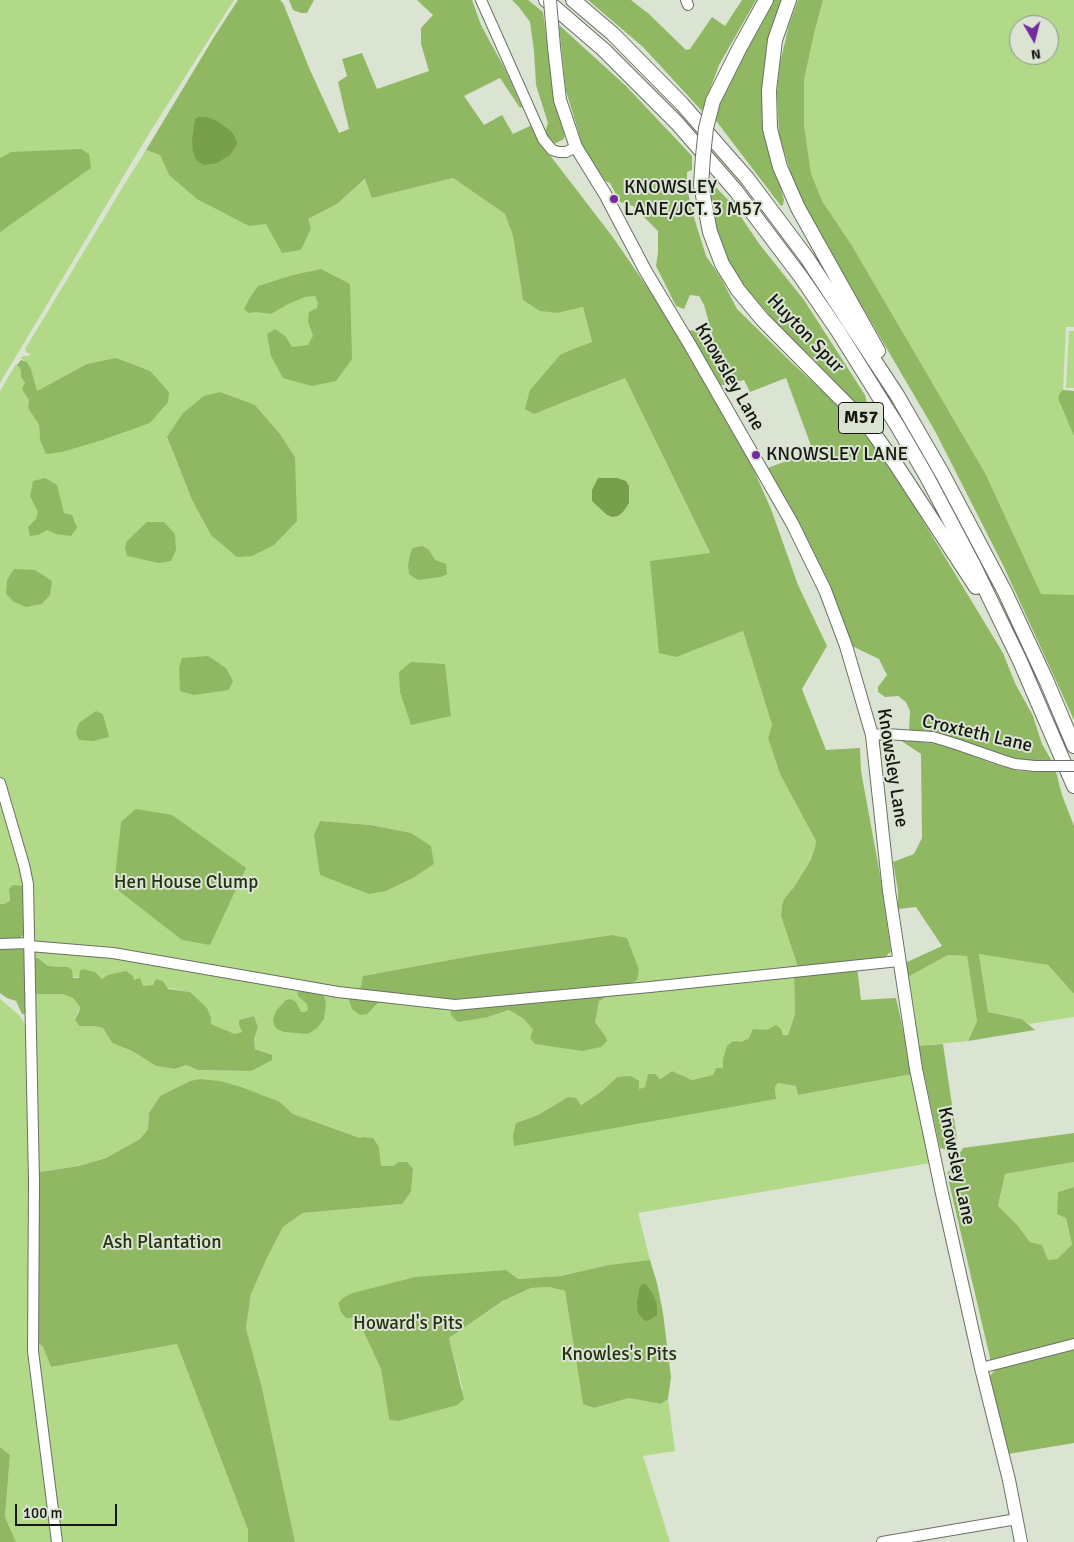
<!DOCTYPE html>
<html>
<head>
<meta charset="utf-8">
<style>
  body { margin:0 }
  #map { position:relative; width:1074px; height:1542px; overflow:hidden; background:#dbe4d3; font-family:Signika,sans-serif }
  canvas { display:block }
  .north { position:absolute; left:1009px; top:15px; width:50px; height:50px; box-sizing:border-box; background:#dbe4d3; border:1px solid #8c9286; border-radius:50%; rotate:172deg; font-size:14px; font-weight:700; line-height:20px; text-align:center; color:#151812 }
  .north::after { content:''; display:block; margin:auto; width:18px; height:22px; background:#732b9e; clip-path:polygon(50% 0,100% 100%,50% 72%,0 100%) }
  .scale { position:absolute; left:15px; top:1504px; width:102px; height:22px; box-sizing:border-box; border:2px solid #151812; border-top:0; padding-left:6px; font-size:15px; line-height:18px; white-space:nowrap; color:#151812; -webkit-text-stroke:4px #dbe4d3; paint-order:stroke }
</style>
</head>
<body>
<div id="map">
<canvas width="1074" height="1542"></canvas>
<div class="north">N</div>
<div class="scale">100 m</div>
</div>
<script>
const ctx = document.querySelector('canvas').getContext('2d');
ctx.lineJoin = 'round';
function fill(path, color) { ctx.fillStyle = color; ctx.fill(path, 'evenodd'); }
const shape = rows => new Path2D(rows.map(r => 'M' + r).join(''));
function strokePath(path, color, width, dash) { ctx.strokeStyle = color; ctx.lineWidth = width; ctx.lineCap = dash ? 'butt' : 'round'; ctx.setLineDash(dash || []); ctx.stroke(path); }
function write(font, color, halo, rows, align = 'center') {
  ctx.font = font + ' Signika,sans-serif'; ctx.lineWidth = 4; ctx.setLineDash([]); ctx.textBaseline = 'middle'; ctx.strokeStyle = halo; ctx.fillStyle = color; for (const [text, x, y, turn = 0] of rows) {
    ctx.save(); ctx.translate(x, y); ctx.rotate((+turn || 0) * Math.PI / 180); ctx.textAlign = isNaN(turn) ? turn : align; if (halo) ctx.strokeText(text, 0, 0); ctx.fillText(text, 0, 0); ctx.restore();
  }
}
const green = shape([
  [0,0,234,0,150,132,0,383],
  [823,0,1074,0,1074,327,1066,327,1063,390,1074,391,1074,595,1041,595,985,473,851,244,822,201,811,173,804,125,804,80,814,34],
  [1019,25,1049,25,1049,55,1019,55],
  [146,150,160,155,169,175,266,224,308,219,337,204,366,179,372,198,453,178,505,214,513,236,523,300,558,313,583,307,592,343,561,354,534,414,625,378,710,554,676,656,743,631,772,725,768,738,780,774,816,841,815,847,811,858,794,887,784,899,782,905,781,916,799,970,623,988,612,935,477,955,364,976,361,987,352,991,34,943,27,865,0,775,0,391,16,364,21,370,21,377,25,383,29,400,28,408,39,425,40,440,87,364,36,392,31,369,27,362,20,358,24,356,29,356,30,354,26,352,25,349,33,336,127,180],
  [255,405,280,434,295,457,211,534,192,500,167,438],
  [320,821,371,825,411,833,434,864,413,878,386,891],
  [1069,331,1074,331,1074,388,1066,388],
  [0,790,27,886,9,894,10,901,4,904,0,904],
  [32,951,75,951,350,996,375,1007,379,1002,450,1008,488,1017,509,1010,524,1019,533,1030,535,1044,559,1046,606,1037,595,1022,596,1011,599,1001,615,992,794,974,795,1014,788,1035,767,1030,749,1038,741,1042,723,1059,723,1068,713,1075,692,1080,672,1071,645,1087,639,1089,617,1077,602,1091,580,1105,568,1097,538,1115,516,1123,776,1099,775,1087,778,1083,796,1086,798,1095,913,1074,931,1163,638,1213,650,1260,608,1265,561,1276,517,1279,415,1277,344,1297,346,1317,357,1318,381,1369,389,1419,463,1390,449,1338,504,1301,531,1288,549,1287,565,1291,583,1404,594,1408,629,1398,661,1404,668,1399,675,1451,643,1456,670,1542,295,1542,262,1388,246,1328,251,1294,267,1258,283,1227,303,1213,402,1204,411,1192,413,1169,381,1166,379,1147,360,1138,293,1114,280,1102,199,1079,190,1081,160,1096,149,1113,148,1129,140,1139,106,1158,79,1166,40,1172,36,1176,33,994,62,994,73,998,80,1007,75,1019,79,1026,94,1026,103,1028,112,1043,132,1051,156,1066,175,1069,186,1065,198,1070,251,1071,261,1051,255,1049,254,1039,258,1027,254,1016,239,1020,242,1032,235,1034,211,1024,190,992,153,985,143,986,133,980,73,977,68,967,48,966,38,958,32,958],
  [979,953,1048,965,1074,994,1074,1017,1029,1024,1022,1019,988,1012],
  [948,955,967,956,977,1021,968,1041,918,1046,906,978],
  [0,999,19,1015,27,1027,31,1298,54,1542,16,1542,5,1517,10,1455,0,1447],
  [1074,1162,1074,1187,1058,1192,1057,1213,1066,1218,1072,1246,1057,1259,1048,1261,1042,1245,1030,1242,1017,1225,998,1207,1005,1174],
  [38,1294,43,1347,51,1367,177,1344,248,1530,248,1542,60,1542,36,1355]
]);
const forest = shape([
  [238,0,280,0,283,3,310,70,339,133,349,129,338,82,347,76,342,59,362,53,377,89,429,71,421,44,421,28,433,15,417,0,472,0,481,25,506,71,522,107,520,108,500,78,464,96,484,125,502,115,513,134,532,125,549,154,612,236,665,313,753,468,771,509,798,585,827,646,802,689,826,750,860,748,861,771,881,880,891,952,888,954,885,959,799,970,781,916,782,905,784,899,794,887,811,859,815,847,816,841,780,774,768,738,772,725,743,631,676,657,659,653,650,561,710,553,625,378,534,414,525,409,530,390,561,354,592,342,583,307,558,313,540,311,523,300,513,236,505,214,453,178,372,198,365,179,337,204,308,219,311,228,301,250,282,253,266,224,249,226,197,199,169,175,160,155,146,150,214,37],
  [289,0,314,0,307,13,301,13,293,10],
  [512,0,528,0,543,12,555,98,565,134,564,139,554,144,549,140,545,132,548,123,536,85,534,51,530,22,519,7],
  [588,0,631,0,649,14,686,50,690,49,712,17,725,26,742,0,756,0,719,65,702,111,643,47],
  [773,0,782,0,767,51,762,89,774,163,784,200,783,205,781,206,714,118,719,102],
  [798,0,823,0,814,34,804,80,804,125,811,173,822,201,851,244,985,473,1041,594,1074,595,1074,720,1003,565,935,431,821,236,794,183,779,135,777,93,780,63,789,25],
  [559,25,626,86,692,156,692,170,687,172,687,185,691,208,706,256,721,278,737,309,792,363,825,393,874,445,914,506,1003,653,1015,683,1033,716,1042,744,1053,763,1031,762,1013,759,930,732,909,731,910,711,906,702,898,696,885,697,878,692,878,687,887,675,879,659,852,646,765,469,813,451,786,378,750,392,744,380,719,386,688,330,703,332,714,341,704,305,699,296,690,295,684,309,676,306,656,266,658,252,658,231,633,206,620,202,610,183,605,181,583,147,566,91],
  [81,149,89,154,91,168,0,232,0,158,11,152],
  [707,178,733,205,760,245,804,300,865,395,867,403,867,408,864,409,859,407,811,357,784,332,739,280,727,260,718,243],
  [321,269,350,284,352,359,336,381,312,386,283,378,271,356,267,334,275,329,286,337,292,347,308,345,313,336,308,321,309,312,317,308,318,303,315,296,305,297,288,304,271,314,256,312,249,313,244,309,249,299,258,286,293,275],
  [116,358,150,371,169,392,168,402,150,423,102,440,62,452,46,454,40,440,39,425,28,408,29,400,22,389,25,383,21,377,21,370,17,365,21,360,27,362,31,369,37,391,87,364],
  [1063,390,1074,391,1074,436,1058,398,1060,393],
  [220,392,255,405,280,434,295,457,297,521,274,545,252,556,237,557,211,535,192,500,167,437,183,413,204,396],
  [45,478,57,485,64,513,72,515,77,528,71,536,56,534,47,530,38,535,30,536,28,527,36,519,38,512,30,496,33,481],
  [147,522,164,522,175,534,176,550,171,561,159,563,127,556,125,548,127,541],
  [422,546,429,550,435,560,446,564,447,574,441,577,418,580,409,574,408,565,411,551,413,548],
  [14,569,35,570,52,581,50,595,42,604,26,607,14,602,6,594,7,580],
  [208,656,226,668,233,681,229,690,194,695,180,691,179,668,182,658],
  [411,662,445,664,451,716,411,725,400,692,399,672],
  [96,711,103,714,109,737,93,741,79,740,76,733,79,723],
  [900,740,941,744,991,763,1019,771,1056,772,1062,795,1074,826,1074,994,1048,965,979,954,988,1012,1022,1019,1035,1030,968,1041,977,1021,967,956,948,955,906,978,905,963,942,946,916,907,898,909,898,891,893,862,914,854,922,838,921,754],
  [136,809,172,815,246,868,210,945,182,940,114,887,121,822],
  [320,821,371,825,411,833,431,846,434,864,413,878,386,891,369,894,320,875,314,835],
  [13,885,24,886,25,933,18,940,26,945,33,958,38,958,48,966,68,967,72,970,73,978,79,978,80,971,82,969,95,972,102,979,108,975,126,971,133,976,134,980,140,978,143,986,153,985,156,979,163,981,168,989,190,992,207,1008,211,1018,211,1024,235,1034,242,1032,239,1025,239,1020,254,1016,258,1027,254,1039,255,1049,272,1055,272,1060,251,1071,198,1070,186,1065,175,1069,156,1066,132,1051,112,1043,103,1028,94,1026,79,1026,75,1019,79,1012,80,1007,73,998,62,994,29,994,29,1015,22,1014,16,1001,7,998,0,993,0,904,4,904,10,901,9,889],
  [612,935,627,938,639,970,637,980,599,1001,595,1022,606,1037,607,1041,601,1047,582,1051,535,1044,530,1038,533,1030,524,1019,509,1010,488,1017,458,1022,451,1015,450,1008,379,1002,367,1014,360,1015,352,1009,349,1000,352,991,361,987,363,976,477,955],
  [857,967,861,1000,896,998,913,1074,798,1095,796,1086,778,1083,775,1087,776,1099,514,1146,513,1136,516,1123,538,1115,568,1097,576,1098,581,1105,602,1091,617,1077,631,1076,639,1081,639,1089,645,1087,648,1074,655,1074,660,1079,672,1071,692,1080,713,1075,716,1068,723,1068,723,1059,727,1046,733,1041,741,1042,749,1038,753,1029,767,1030,776,1025,781,1029,783,1035,788,1035,795,1014,794,974],
  [299,989,323,993,326,1002,324,1019,317,1028,308,1034,284,1032,277,1029,274,1025,273,1019,276,1011,286,1000,291,999,296,1002,301,1012,305,1012,308,1010,307,1004,299,997,297,994],
  [943,1044,957,1139,950,1151,940,1148,918,1046],
  [199,1079,220,1081,241,1087,280,1102,293,1114,360,1138,363,1137,373,1138,379,1147,381,1166,393,1166,399,1162,407,1162,413,1169,411,1192,402,1204,303,1213,283,1227,267,1258,251,1294,246,1328,262,1388,295,1542,248,1542,248,1530,177,1344,51,1367,43,1347,38,1342,36,1177,40,1172,79,1166,106,1158,140,1139,148,1129,149,1113,160,1096,190,1081],
  [1074,1133,1074,1162,1005,1174,998,1206,1017,1225,1030,1242,1042,1245,1048,1260,1057,1259,1072,1245,1066,1218,1057,1214,1058,1192,1074,1187,1074,1340,991,1362,947,1174,963,1148],
  [650,1260,657,1283,663,1313,671,1377,668,1399,661,1404,629,1398,594,1408,583,1404,565,1291,549,1287,531,1288,503,1301,449,1338,464,1399,457,1405,398,1421,391,1420,389,1419,381,1369,357,1318,346,1318,341,1312,338,1303,344,1297,353,1293,415,1277,506,1270,518,1279,561,1276,608,1265],
  [1074,1348,1074,1443,1008,1454,987,1379,996,1369],
  [0,1447,10,1455,5,1517,16,1542,0,1542]
]);
const water = shape([
  [199,117,206,117,217,121,231,131,235,137,237,144,230,155,217,163,204,165,197,161,193,152,192,141,195,119],
  [598,478,617,478,626,481,629,486,629,503,623,512,618,516,612,517,607,515,592,501,592,490],
  [645,1283,653,1294,657,1305,657,1315,648,1321,644,1320,638,1313,637,1302,640,1286]
]);
const minor = shape([
  [481,0,543,139,552,150,559,152,566,152,576,147],
  [686,0,688,5],
  [872,735,885,734,933,737,956,744,1002,760,1015,764,1035,766],
  [0,783,24,865,28,884,34,1182,33,1351,57,1542],
  [0,944,29,943],
  [29,946,113,953,338,992,455,1005,650,987,899,961],
  [981,1368,1074,1344],
  [882,1542,1017,1519]
]);
const major = shape([
  [554,47,560,100,576,147,605,194,645,270,690,345,792,523,825,590,846,646,872,735,889,891,916,1069,941,1189,981,1368,1009,1480,1021,1542]
]);
const highway = shape([
  [546,0,604,50,677,123,736,191,801,277,838,331,898,427,927,477,974,566,1020,661,1074,786],
  [573,0,613,34,682,104,747,178,807,258,897,395,942,473,1005,592,1047,682,1074,746],
  [789,0,775,40,769,90,770,129,780,167,798,208,878,351],
  [713,101,739,49,766,0],
  [701,185,710,232,722,264,738,290,762,319,869,427,895,463,976,587]
]);
const minorBridge = shape([
  [1035,766,1074,766]
]);
const majorBridge = shape([
  [550,0,554,47]
]);
const highwayBridge = shape([
  [701,185,703,156,706,128,713,101]
]);
const markers = [
  [614,199,5,"#732b9e"],
  [756,455,5,"#732b9e"]
];
const shields = [
  [861,418,45]
];
const shieldNames = [
  ["M57",861,418]
];
const poiNames = [
  ["KNOWSLEY",624,188],
  ["LANE/JCT. 3 M57",624,210],
  ["KNOWSLEY LANE",766,455]
];
const streetNames = [
  ["Huyton Spur",805,334,46],
  ["Knowsley Lane",729,377,60],
  ["Croxteth Lane",977,734,13],
  ["Knowsley Lane",892,768,81],
  ["Knowsley Lane",956,1166,78]
];
const parkNames = [
  ["Hen House Clump",186,883],
  ["Ash Plantation",162,1243],
  ["Howard's Pits",408,1324],
  ["Knowles's Pits",619,1355]
];
fill(green, '#b2d988');
fill(forest, '#90b863');
fill(water, '#789f4a');
strokePath(minor, '#697163', 12);
strokePath(major, '#697163', 14);
strokePath(highway, '#697163', 16);
strokePath(minor, '#fff', 10);
strokePath(major, '#fff', 12);
strokePath(highway, '#fff', 14);
strokePath(minorBridge, '#697163', 12, []);
strokePath(majorBridge, '#697163', 14, []);
strokePath(highwayBridge, '#697163', 16, []);
strokePath(minorBridge, '#fff', 10);
strokePath(majorBridge, '#fff', 12);
strokePath(highwayBridge, '#fff', 14);
for (const [x, y, r, color] of markers) { const dot = new Path2D(); dot.arc(x, y, r, 0, 2 * Math.PI); ctx.fillStyle = color; ctx.fill(dot); strokePath(dot, '#dbe4d3', 2); }
for (const [x, y, w] of shields) { const box = new Path2D(); box.roundRect(x - w / 2, y - 15.5, w, 31, 4); ctx.fillStyle = '#dbe4d3'; ctx.fill(box); strokePath(box, '#151812', 1); }
write('bold 18px', '#151812', null, shieldNames);
write('19px', '#151812', '#dbe4d3', poiNames, 'left');
write('19px', '#151812', '#dbe4d3', streetNames);
write('19px', '#243411', '#dbe4d3', parkNames);
</script>
</body>
</html>
